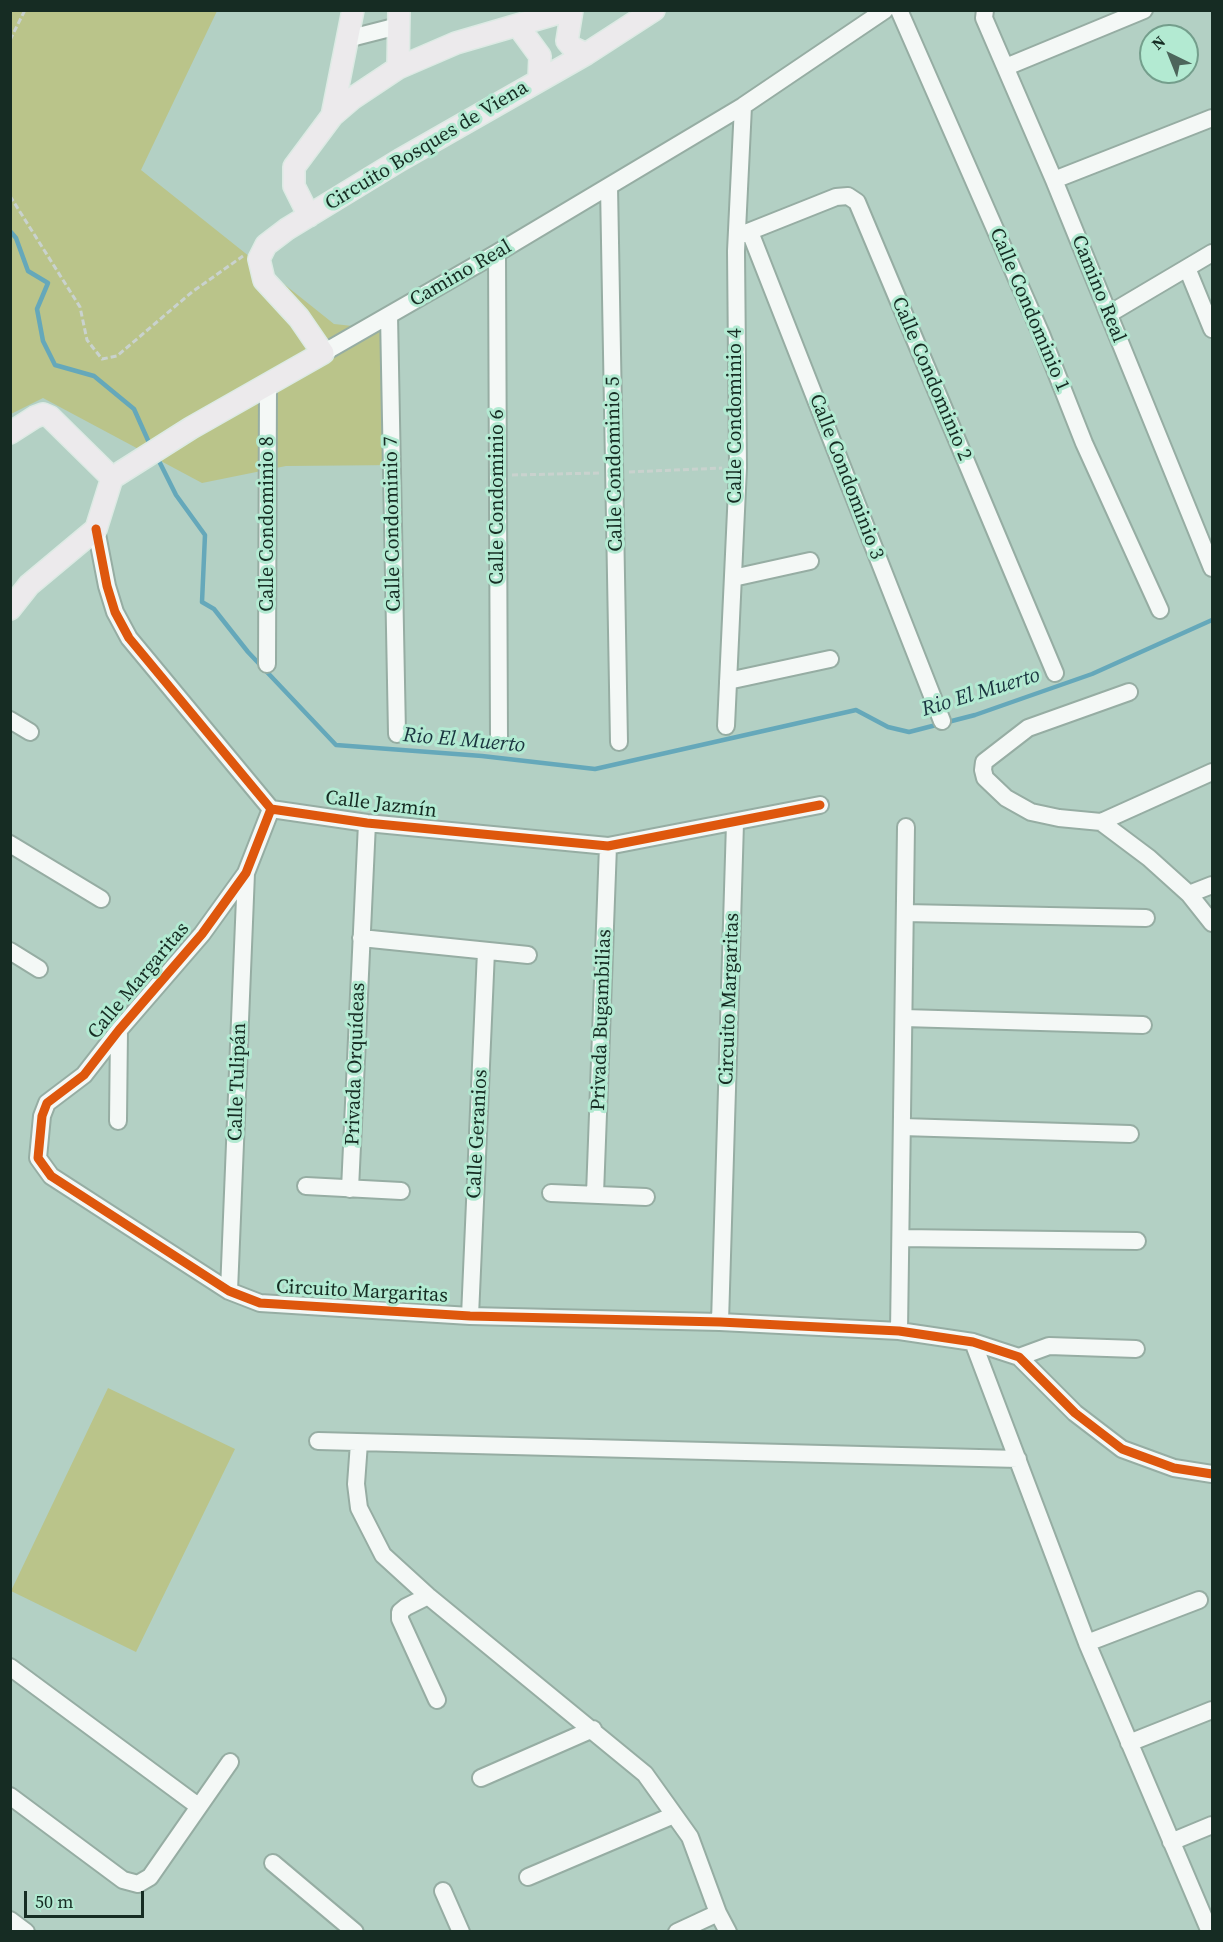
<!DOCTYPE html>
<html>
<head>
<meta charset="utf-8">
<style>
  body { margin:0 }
  #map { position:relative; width:1223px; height:1942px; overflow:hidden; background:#b3d0c4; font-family:"Source Serif 4",serif }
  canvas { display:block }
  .frame { position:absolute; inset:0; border:12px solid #162c23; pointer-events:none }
  .north { position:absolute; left:1139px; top:24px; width:60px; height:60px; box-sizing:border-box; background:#b3ead2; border:2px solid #749e8c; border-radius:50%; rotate:317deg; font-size:16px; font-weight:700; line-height:24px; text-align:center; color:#162c23 }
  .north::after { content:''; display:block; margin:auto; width:21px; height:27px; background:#4d655b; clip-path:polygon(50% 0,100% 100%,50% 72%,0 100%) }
  .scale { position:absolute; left:24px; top:1891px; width:120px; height:27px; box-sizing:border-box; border:3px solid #162c23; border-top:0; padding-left:8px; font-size:18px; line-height:21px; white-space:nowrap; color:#162c23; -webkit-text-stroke:4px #b3ead2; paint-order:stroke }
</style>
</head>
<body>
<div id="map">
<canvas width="1223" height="1942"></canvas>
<div class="frame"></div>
<div class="north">N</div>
<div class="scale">50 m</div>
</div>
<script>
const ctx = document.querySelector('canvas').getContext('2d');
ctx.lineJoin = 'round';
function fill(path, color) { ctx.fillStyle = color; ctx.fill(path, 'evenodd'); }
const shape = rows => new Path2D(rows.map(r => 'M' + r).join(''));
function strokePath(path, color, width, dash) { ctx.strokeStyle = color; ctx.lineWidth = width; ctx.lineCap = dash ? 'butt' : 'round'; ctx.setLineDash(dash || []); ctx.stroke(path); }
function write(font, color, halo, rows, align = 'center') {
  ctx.font = font + ' "Source Serif 4",serif'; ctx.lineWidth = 6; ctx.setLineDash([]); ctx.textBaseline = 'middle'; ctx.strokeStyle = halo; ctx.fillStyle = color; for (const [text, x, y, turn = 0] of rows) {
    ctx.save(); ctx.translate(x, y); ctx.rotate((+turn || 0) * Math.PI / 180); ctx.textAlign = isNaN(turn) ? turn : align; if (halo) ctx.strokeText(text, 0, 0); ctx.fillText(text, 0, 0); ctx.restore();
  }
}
const green = shape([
  [11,11,217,11,141,170,334,324,399,331,400,465,286,466,202,483,43,398,11,414],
  [108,1388,235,1449,136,1652,11,1591]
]);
const stream = shape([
  [10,231,16,238,28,271,48,283,37,309,43,341,55,365,94,376,134,409,151,447],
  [157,457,176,495,205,535,202,602,214,609,248,652,336,745,482,756,595,769,856,710,888,727,909,732,975,715,1092,674,1212,620]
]);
const path = shape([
  [10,40,25,10],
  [10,196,80,307,87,340,102,359,117,356,192,292,243,256],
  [629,472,722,468],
  [512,475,599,473]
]);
const minor = shape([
  [899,10,1041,334,1084,443,1160,610],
  [985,10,984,18,1054,180,1212,568],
  [347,39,398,26],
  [1006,67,1144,10],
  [1054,180,1212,118],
  [609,186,619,742],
  [750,232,942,721],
  [738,236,836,197,848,196,857,202,1055,673],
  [497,253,499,740],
  [1187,268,1212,329],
  [1109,314,1212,253],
  [389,315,397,734],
  [323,353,497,253,743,106,885,10],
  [96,529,107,586,115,612,129,638,271,809,367,823,608,846,820,805],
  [733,578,810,561],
  [267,664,268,384],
  [728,681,830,659],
  [1129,692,1028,728,984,762,983,770,985,778,1006,798,1031,812,1059,818,1101,822,1212,772],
  [10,720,30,732],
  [726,726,738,468,736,251,743,106],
  [271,809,246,873,202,934,119,1030,84,1075,47,1103,42,1116,38,1158,51,1176,229,1291,260,1303,470,1316,720,1322,899,1331,973,1342,1019,1357,1075,1413,1122,1449,1174,1468,1212,1474],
  [1101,822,1149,858,1189,894,1212,923],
  [10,844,101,899],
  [1189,894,1212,885],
  [905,913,1146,918],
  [361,938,528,955],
  [10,951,39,969],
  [904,1018,1143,1025],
  [118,1121,119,1030],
  [902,1127,1130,1134],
  [306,1186,401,1191],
  [350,1189,367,823],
  [551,1193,646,1197],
  [595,1194,608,846],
  [901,1238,1137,1241],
  [229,1291,246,873],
  [470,1316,486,951],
  [720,1322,735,823],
  [899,1331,906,827],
  [973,1342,1087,1643,1210,1932],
  [1019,1357,1049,1346,1136,1349],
  [318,1441,1018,1459],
  [359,1443,356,1484,359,1508,383,1555,428,1596,645,1774,690,1837,718,1913,728,1932],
  [428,1596,406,1607,400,1612,400,1619,437,1700],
  [1087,1643,1199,1600],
  [10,1667,198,1806],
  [1129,1743,1212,1710],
  [481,1778,593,1729],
  [10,1796,123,1880,138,1884,150,1877,230,1762],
  [1171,1842,1212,1825],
  [273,1863,355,1932],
  [528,1877,674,1815],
  [443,1891,461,1932],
  [10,1920,26,1932],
  [677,1932,718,1913]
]);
const major = shape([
  [572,10,567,41,573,48,586,54],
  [518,26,540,56,539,79],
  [398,68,399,10],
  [332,116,353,10],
  [309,216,294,186,294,167,332,116,353,98,398,68,456,43,569,10],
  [10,433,35,417,43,414,50,417,112,478,191,428,323,353,299,318,264,280,259,259,266,245,287,229,400,160,586,54,654,10],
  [10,609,29,585,96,529,112,478]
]);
const cycleway = shape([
  [96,529,107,586,115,612,129,638,271,809,367,823,608,846,820,805],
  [271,809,246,873,202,934,119,1030,84,1075,47,1103,42,1116,38,1158,51,1176,229,1291,260,1303,470,1316,720,1322,899,1331,973,1342,1019,1357,1075,1413,1122,1449,1174,1468,1212,1474]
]);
const streetNames = [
  ["Circuito Bosques de Viena",427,146,-31],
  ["Camino Real",461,274,-30],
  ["Camino Real",1098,289,68],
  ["Calle Condominio 1",1029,310,67],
  ["Calle Condominio 2",931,379,67],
  ["Calle Condominio 4",736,416,-90],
  ["Calle Condominio 5",615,464,-91],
  ["Calle Condominio 3",846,477,69],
  ["Calle Condominio 6",498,497,-90],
  ["Calle Condominio 8",268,524,-90],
  ["Calle Condominio 7",393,524,-91],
  ["Calle Jazmín",381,805,7],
  ["Calle Margaritas",139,981,-50],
  ["Circuito Margaritas",730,999,-88],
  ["Privada Bugambilias",602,1020,-88],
  ["Privada Orquídeas",356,1064,-88],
  ["Calle Tulipán",238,1082,-88],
  ["Calle Geranios",478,1134,-87],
  ["Circuito Margaritas",362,1292,3]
];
const waterNames = [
  ["Rio El Muerto",981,693,-17],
  ["Rio El Muerto",464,741,5]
];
fill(green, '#bac48a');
strokePath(stream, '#65a8ba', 4.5);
strokePath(minor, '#96ada3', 20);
strokePath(major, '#ddeae4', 24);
strokePath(path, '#c9d2ce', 3, [6, 3]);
strokePath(minor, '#f4f8f6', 16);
strokePath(major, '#eceaec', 21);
strokePath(cycleway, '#de570d', 9);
write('20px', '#162c23', '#b3ead2', streetNames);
write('italic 21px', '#1a343f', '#b3ead2', waterNames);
</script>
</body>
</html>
